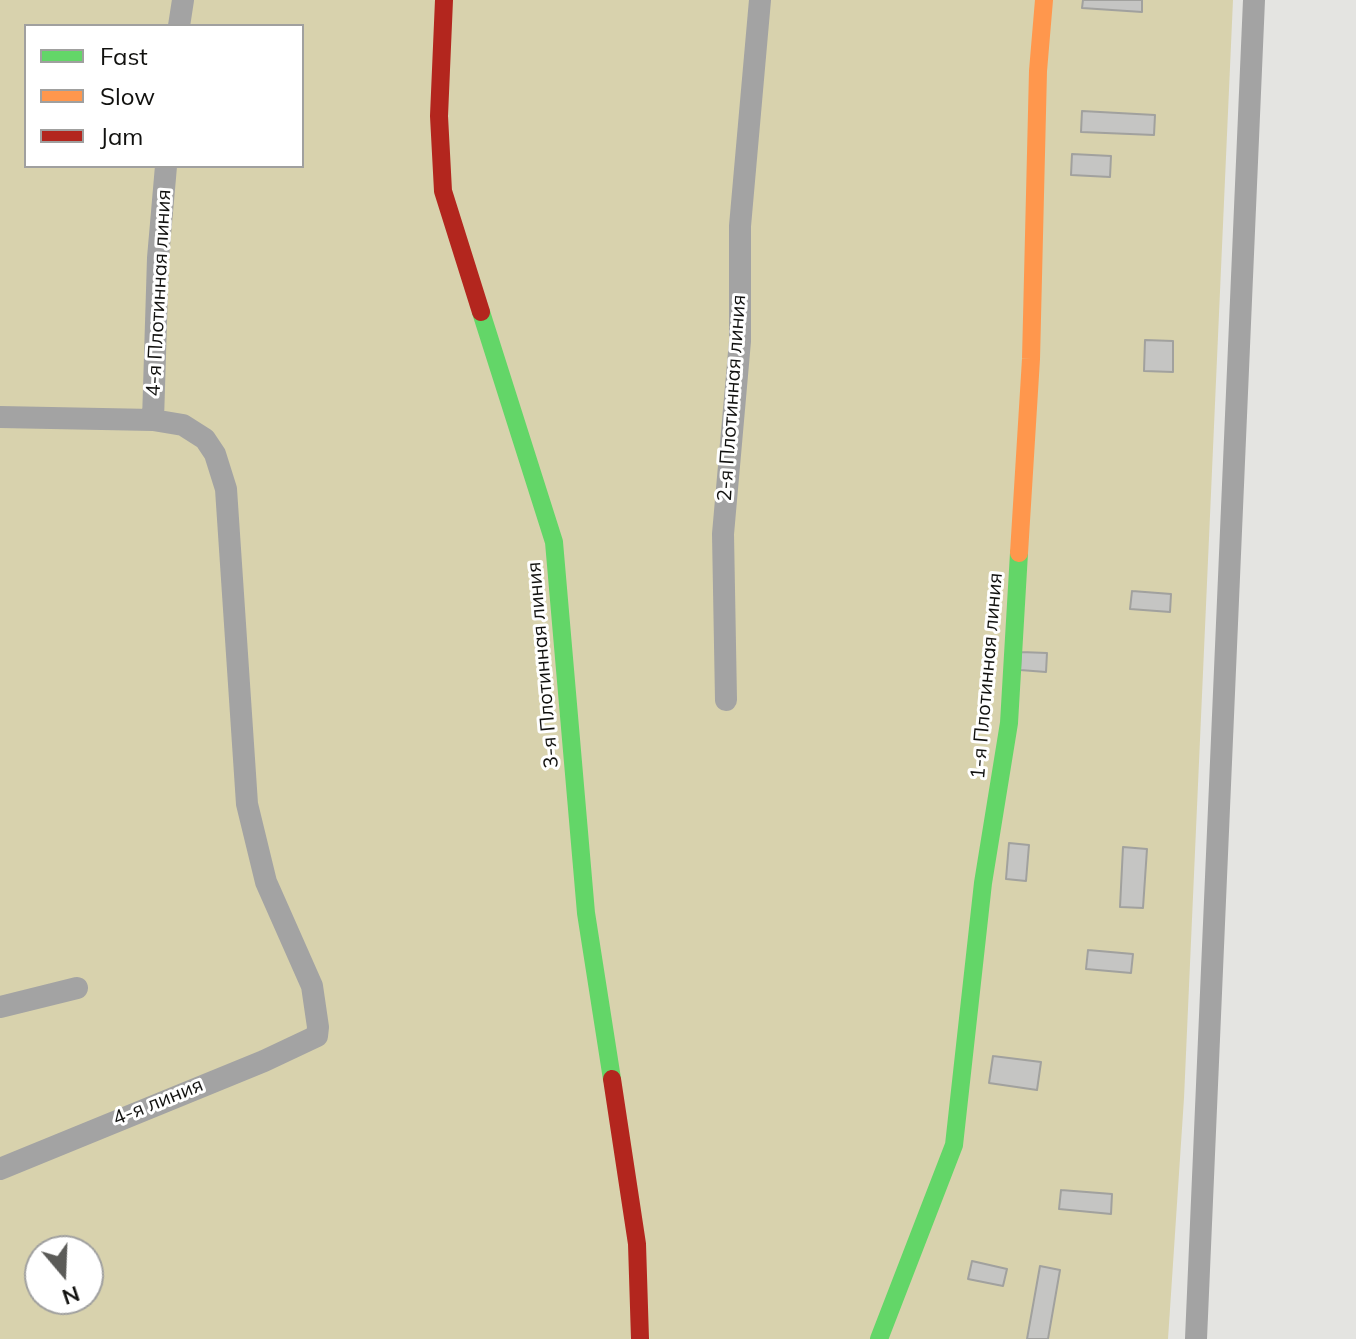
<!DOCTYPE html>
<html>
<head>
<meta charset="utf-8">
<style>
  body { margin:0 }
  #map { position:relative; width:1356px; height:1339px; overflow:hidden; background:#e4e4e1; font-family:Mulish,sans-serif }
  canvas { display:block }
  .legend { position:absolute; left:24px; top:24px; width:280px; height:144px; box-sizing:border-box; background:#fff; border:2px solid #a0a09f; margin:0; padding:10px 14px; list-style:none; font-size:24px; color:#11110f }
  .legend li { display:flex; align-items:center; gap:16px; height:40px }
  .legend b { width:40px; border:2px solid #a0a09f }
  .north { position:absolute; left:24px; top:1235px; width:80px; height:80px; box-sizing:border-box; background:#fff; border:2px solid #a0a09f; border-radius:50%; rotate:161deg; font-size:22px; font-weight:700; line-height:32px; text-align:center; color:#11110f }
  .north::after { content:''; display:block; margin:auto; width:28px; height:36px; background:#5b5b58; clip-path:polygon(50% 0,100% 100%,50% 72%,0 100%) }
</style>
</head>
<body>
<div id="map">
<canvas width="1356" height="1339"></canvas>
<ul class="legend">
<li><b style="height:10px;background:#63d668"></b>Fast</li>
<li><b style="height:10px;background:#ff974d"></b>Slow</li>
<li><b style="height:10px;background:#b3261e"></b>Jam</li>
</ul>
<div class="north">N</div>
</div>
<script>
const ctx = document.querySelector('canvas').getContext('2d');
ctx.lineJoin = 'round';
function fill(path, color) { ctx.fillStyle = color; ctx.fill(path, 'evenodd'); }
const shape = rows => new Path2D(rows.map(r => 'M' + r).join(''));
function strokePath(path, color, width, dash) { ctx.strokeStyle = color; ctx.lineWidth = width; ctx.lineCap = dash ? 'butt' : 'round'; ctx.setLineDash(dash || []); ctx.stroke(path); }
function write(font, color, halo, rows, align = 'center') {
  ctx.font = font + ' Mulish,sans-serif'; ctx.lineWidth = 6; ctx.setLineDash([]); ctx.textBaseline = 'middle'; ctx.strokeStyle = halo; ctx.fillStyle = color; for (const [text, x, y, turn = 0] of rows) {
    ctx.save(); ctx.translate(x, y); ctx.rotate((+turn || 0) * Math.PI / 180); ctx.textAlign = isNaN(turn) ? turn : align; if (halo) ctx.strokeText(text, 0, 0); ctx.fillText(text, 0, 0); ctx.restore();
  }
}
const green = shape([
  [0,0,1233,0,1184,1098,1168,1339,0,1339],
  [26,26,302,26,302,166,26,166],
  [40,1251,88,1251,88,1299,40,1299]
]);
const building = shape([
  [1083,0,1142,0,1142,12,1082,8,1083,0],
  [1082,111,1155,115,1154,135,1081,132,1082,111],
  [1072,154,1111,156,1110,177,1071,175,1072,154],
  [1145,340,1173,341,1173,372,1144,371,1145,340],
  [1132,591,1171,594,1170,612,1130,609,1132,591],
  [1021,652,1047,653,1046,672,1020,670,1021,652],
  [1009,843,1029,845,1026,881,1006,879,1009,843],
  [1123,847,1147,849,1143,908,1120,907,1123,847],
  [1088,950,1133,954,1131,973,1086,969,1088,950],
  [993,1056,1041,1062,1037,1090,989,1083,993,1056],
  [1061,1190,1112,1194,1111,1214,1059,1209,1061,1190],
  [972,1261,1007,1269,1003,1286,968,1279,972,1261],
  [1040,1266,1060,1270,1048,1339,1027,1339,1040,1266]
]);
const street = shape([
  [179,26,183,0],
  [0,417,153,420,183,425,205,439,215,454,226,489,247,804,266,882,312,986,318,1027,317,1036,264,1061,0,1169],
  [153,420,158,258,166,166],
  [726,700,723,534,740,341,740,226,760,0],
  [0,1007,77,988],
  [1196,1339,1254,0]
]);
const fast = shape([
  [481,312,554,542,586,913,612,1079],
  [879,1339,954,1145,983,883,1009,723,1019,553]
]);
const slow = shape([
  [1019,553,1031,359,1038,71,1044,0]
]);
const jam = shape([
  [444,0,439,116,443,191,481,312],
  [612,1079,637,1244,640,1339]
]);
const streetNames = [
  ["4-я Плотинная линия",159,293,-87],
  ["2-я Плотинная линия",732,398,-86],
  ["3-я Плотинная линия",543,665,-95],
  ["1-я Плотинная линия",987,676,-85],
  ["4-я линия",158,1102,-22]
];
fill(green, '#d8d2ad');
fill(building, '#c5c5c3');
strokePath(building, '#a1a19e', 2);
strokePath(street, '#a3a3a3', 22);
strokePath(fast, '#63d668', 18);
strokePath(slow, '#ff974d', 18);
strokePath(jam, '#b3261e', 18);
write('20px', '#11110f', '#fff', streetNames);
</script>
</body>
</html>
